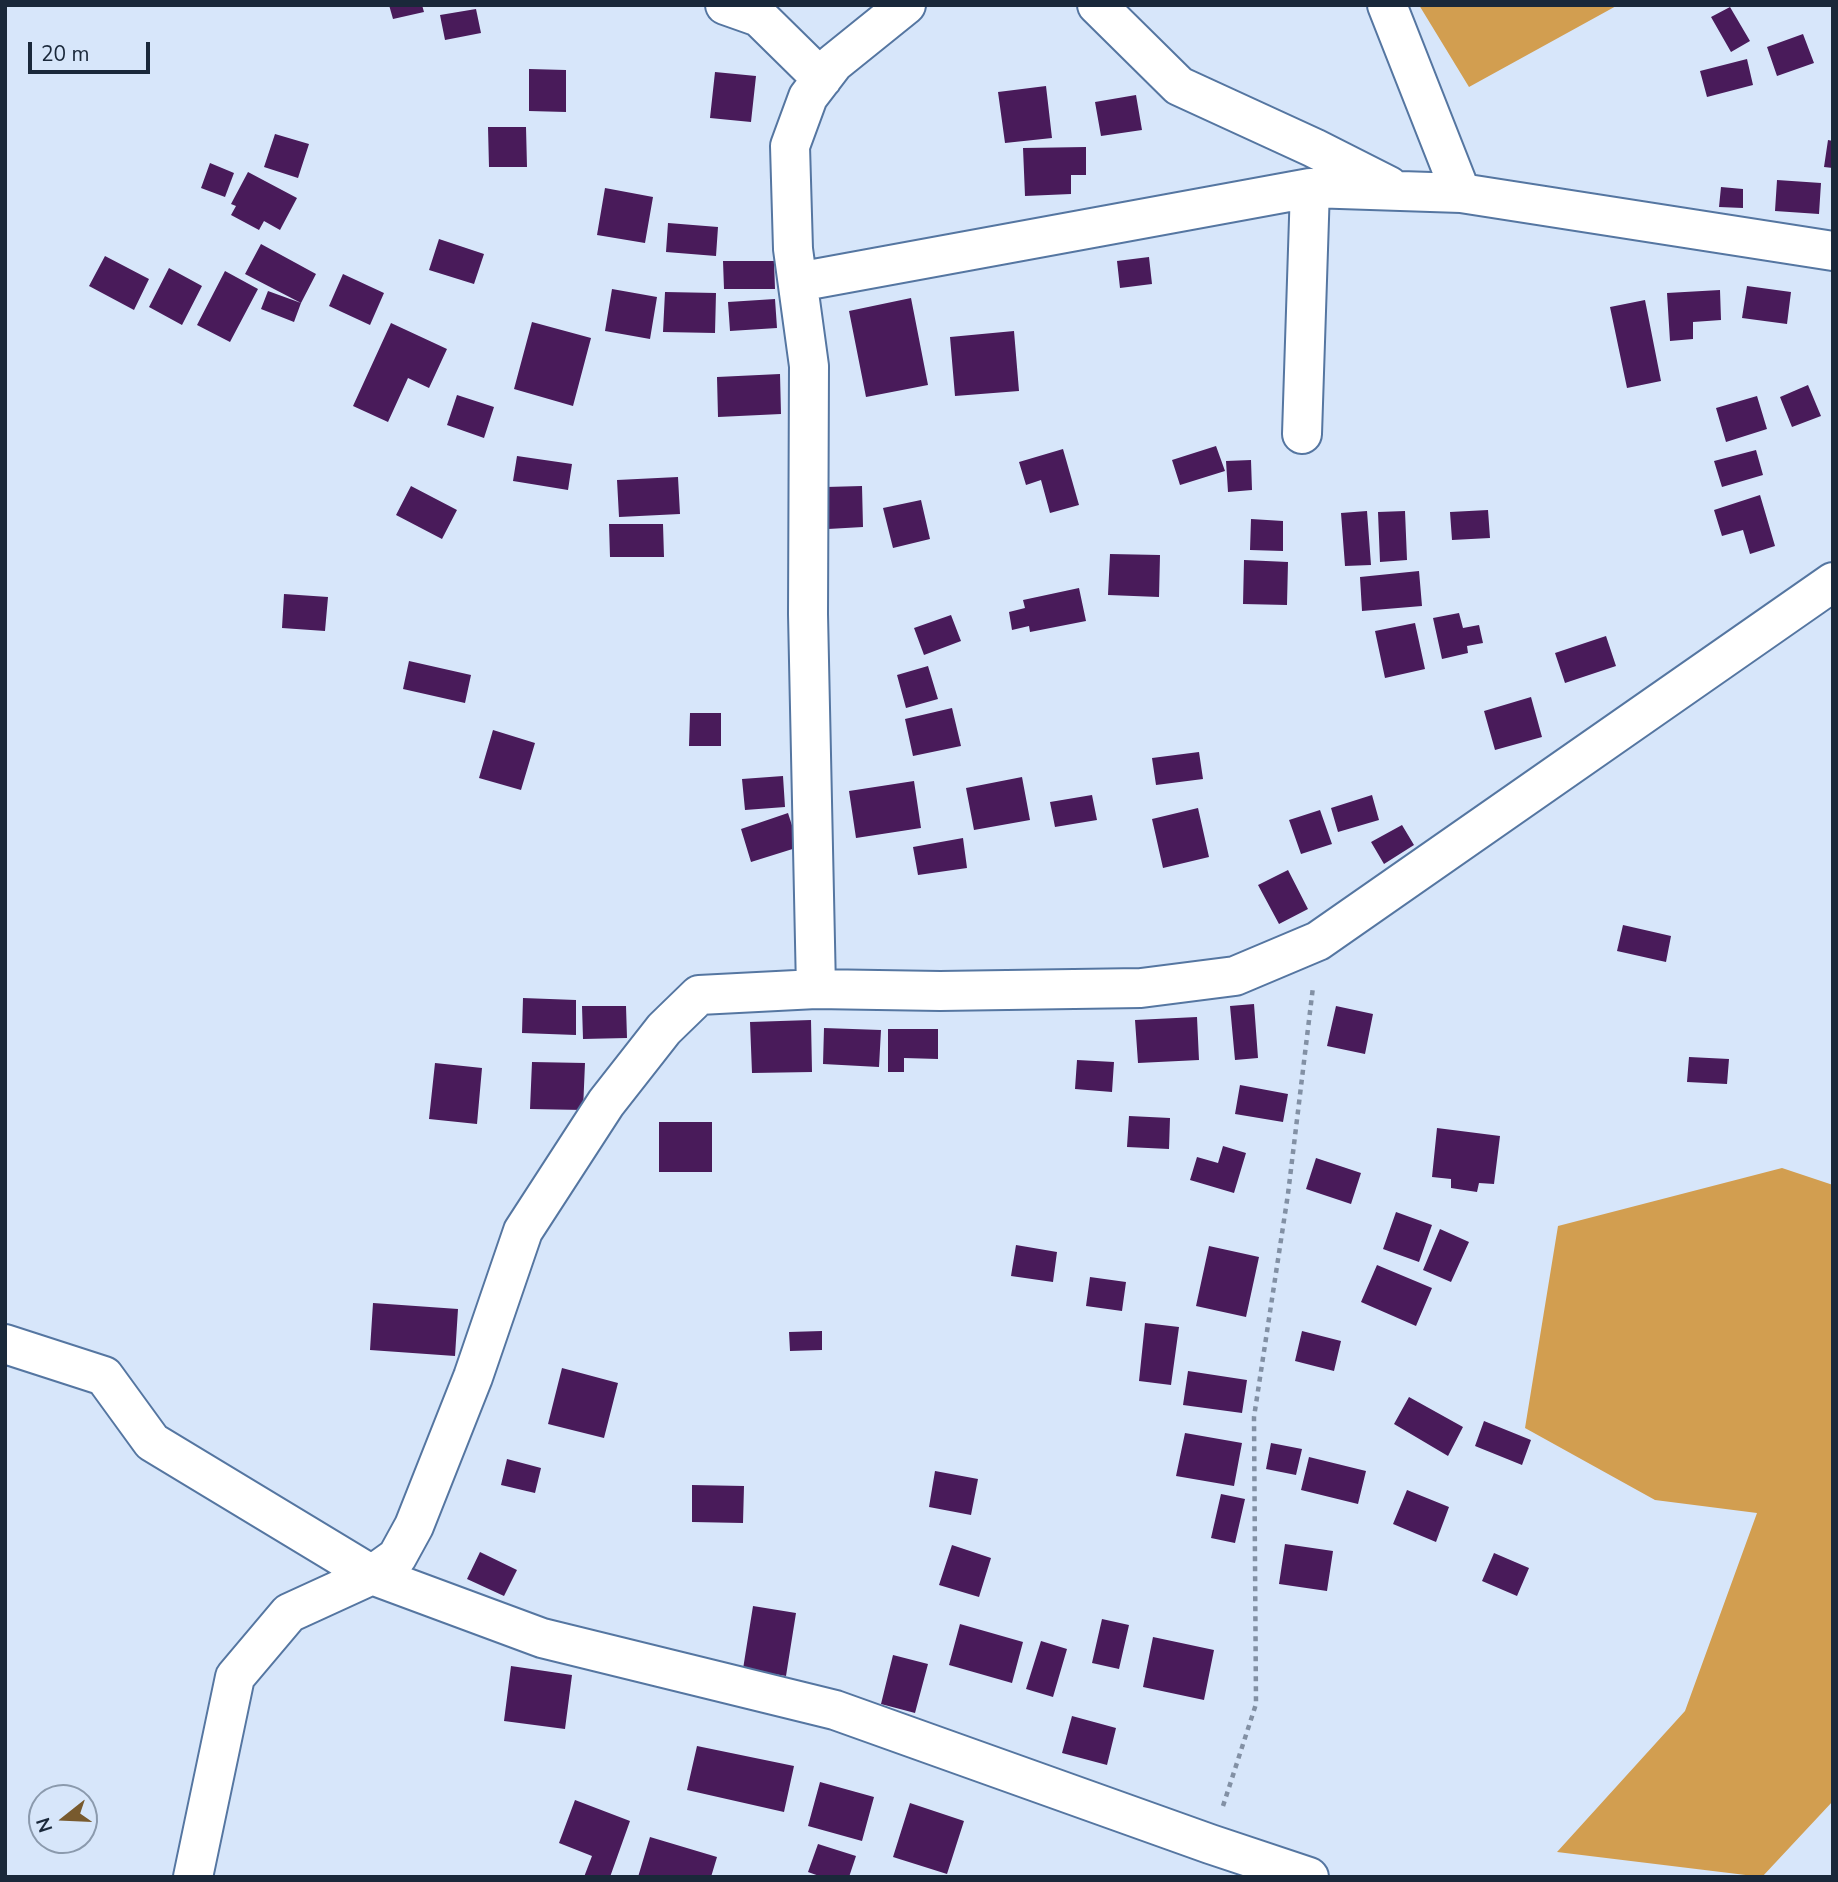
<!DOCTYPE html>
<html>
<head>
<meta charset="utf-8">
<style>
  body { margin:0 }
  #map { position:relative; width:1838px; height:1882px; overflow:hidden; background:#d7e6fa; font-family:"Nunito Sans",sans-serif }
  canvas { display:block }
  .frame { position:absolute; inset:0; border:7px solid #1a283a; pointer-events:none }
  .north { position:absolute; left:28px; top:1784px; width:70px; height:70px; box-sizing:border-box; background:#d7e6fa; border:2px solid #8b9aad; border-radius:50%; rotate:252deg; font-size:19px; font-weight:700; line-height:28px; text-align:center; color:#1a283a }
  .north::after { content:''; display:block; margin:auto; width:24px; height:32px; background:#785a2e; clip-path:polygon(50% 0,100% 100%,50% 72%,0 100%) }
  .scale { position:absolute; left:28px; top:42px; width:122px; height:32px; box-sizing:border-box; border:4px solid #1a283a; border-top:0; padding-left:9px; font-size:21px; line-height:24px; white-space:nowrap; color:#1a283a; -webkit-text-stroke:5px #d7e6fa; paint-order:stroke }
</style>
</head>
<body>
<div id="map">
<canvas width="1838" height="1882"></canvas>
<div class="frame"></div>
<div class="north">N</div>
<div class="scale">20 m</div>
</div>
<script>
const ctx = document.querySelector('canvas').getContext('2d');
ctx.lineJoin = 'round';
function fill(path, color) { ctx.fillStyle = color; ctx.fill(path, 'evenodd'); }
const shape = rows => new Path2D(rows.map(r => 'M' + r).join(''));
function strokePath(path, color, width, dash) { ctx.strokeStyle = color; ctx.lineWidth = width; ctx.lineCap = dash ? 'butt' : 'round'; ctx.setLineDash(dash || []); ctx.stroke(path); }
const forest = shape([
  [1419,5,1618,5,1469,87],
  [1782,1168,1833,1185,1833,1801,1762,1877,1557,1852,1685,1711,1757,1513,1655,1500,1525,1428,1558,1226]
]);
const building = shape([
  [389,5,422,5,424,12,393,19],
  [1730,7,1750,41,1731,52,1711,17],
  [476,9,481,33,445,40,440,15],
  [1803,34,1814,63,1777,76,1767,47],
  [1747,59,1753,85,1707,97,1700,71],
  [529,69,566,70,566,112,529,111],
  [715,72,756,76,751,122,710,118],
  [1046,86,1052,138,1005,143,998,92],
  [1136,95,1142,130,1101,136,1095,102],
  [488,127,526,127,527,167,489,167],
  [275,134,309,144,298,178,264,167],
  [1828,140,1833,141,1833,168,1824,167],
  [1086,147,1086,175,1071,175,1071,194,1025,196,1023,148],
  [210,163,234,173,225,197,201,188],
  [248,172,297,198,280,230,264,221,259,230,231,215,236,206,231,204],
  [1777,180,1821,183,1819,214,1775,211],
  [1721,187,1743,189,1743,208,1719,207],
  [605,188,653,197,645,243,597,235],
  [668,223,718,227,716,256,666,252],
  [439,239,484,254,474,284,429,270],
  [261,244,316,274,301,303,245,274],
  [105,256,149,279,134,310,89,286],
  [1149,257,1152,284,1120,288,1117,261],
  [723,261,774,261,775,289,724,289],
  [169,268,202,286,182,325,149,307],
  [225,271,258,289,230,342,197,325],
  [343,274,384,293,370,325,329,306],
  [1747,286,1791,292,1787,324,1742,318],
  [612,289,657,297,650,339,605,331],
  [1720,290,1721,320,1693,322,1693,339,1670,341,1667,293],
  [268,291,301,303,294,322,261,309],
  [665,292,716,293,715,333,663,332],
  [911,298,928,385,866,397,849,311],
  [775,299,777,328,730,331,728,302],
  [1645,300,1661,381,1627,388,1610,307],
  [532,322,591,338,573,406,514,389],
  [391,323,447,349,429,388,408,378,388,422,353,406],
  [1014,331,1019,391,955,396,950,337],
  [780,374,781,414,718,417,717,377],
  [1808,385,1821,416,1792,427,1780,397],
  [457,395,494,407,484,438,447,425],
  [1757,396,1767,429,1726,442,1716,408],
  [1216,446,1225,471,1180,485,1172,460],
  [1063,449,1079,505,1050,513,1041,480,1026,485,1019,462],
  [1756,450,1763,475,1722,487,1714,461],
  [517,456,572,464,568,490,513,481],
  [1251,460,1252,490,1228,492,1226,461],
  [678,477,680,514,619,517,617,480],
  [411,486,457,510,442,539,396,515],
  [862,486,863,527,828,529,826,487],
  [1760,495,1775,546,1750,554,1743,530,1722,536,1714,510],
  [921,500,930,539,893,548,883,508],
  [1488,510,1490,538,1452,540,1450,512],
  [1367,511,1371,565,1345,566,1341,513],
  [1405,511,1407,560,1380,562,1378,512],
  [1251,519,1283,521,1283,551,1250,550],
  [609,524,663,524,664,557,610,557],
  [1110,554,1160,555,1159,597,1108,595],
  [1244,560,1288,562,1287,605,1243,604],
  [1419,571,1422,606,1362,611,1360,577],
  [1079,588,1086,621,1030,632,1029,626,1012,630,1009,612,1025,608,1023,600],
  [284,594,328,597,325,631,282,628],
  [1459,613,1463,628,1479,625,1483,643,1467,646,1468,653,1442,659,1433,618],
  [951,615,961,641,924,655,914,628],
  [1415,623,1425,669,1385,678,1375,631],
  [1606,636,1616,666,1565,683,1555,653],
  [409,661,471,675,465,703,403,689],
  [928,666,938,699,906,708,897,675],
  [1531,697,1542,737,1495,750,1484,711],
  [952,708,961,746,913,756,905,719],
  [690,713,721,713,721,746,689,746],
  [493,730,535,743,521,790,479,778],
  [1199,752,1203,779,1156,785,1152,758],
  [783,776,785,807,745,810,742,779],
  [1022,777,1030,820,974,830,966,788],
  [914,781,921,828,856,838,849,791],
  [1092,795,1097,820,1055,827,1050,802],
  [1372,795,1379,820,1338,832,1331,808],
  [1198,808,1209,857,1163,868,1152,819],
  [1320,810,1332,844,1301,854,1289,820],
  [788,813,799,847,751,862,741,829],
  [1402,825,1414,845,1384,864,1371,842],
  [963,838,967,868,918,875,913,847],
  [1288,870,1308,909,1279,924,1258,885],
  [1623,925,1671,936,1666,962,1617,951],
  [523,998,576,1000,576,1035,522,1033],
  [1254,1004,1258,1058,1235,1060,1230,1006],
  [582,1006,626,1006,627,1038,583,1039],
  [1336,1006,1373,1014,1365,1054,1327,1046],
  [1197,1017,1199,1060,1138,1063,1135,1020],
  [811,1020,812,1072,752,1073,750,1022],
  [824,1028,881,1030,879,1067,823,1064],
  [888,1029,938,1029,938,1059,904,1058,904,1072,888,1072],
  [1689,1057,1729,1059,1727,1084,1687,1082],
  [1077,1060,1114,1062,1112,1092,1075,1089],
  [532,1062,585,1063,583,1110,530,1109],
  [435,1063,482,1068,477,1124,429,1119],
  [1240,1085,1288,1094,1283,1122,1235,1114],
  [1129,1116,1170,1118,1169,1149,1127,1147],
  [659,1122,712,1122,712,1172,659,1172],
  [1437,1128,1500,1136,1494,1184,1479,1183,1477,1192,1451,1188,1451,1179,1432,1177],
  [1223,1146,1246,1153,1234,1193,1190,1180,1197,1157,1218,1163],
  [1316,1158,1361,1173,1351,1204,1306,1189],
  [1396,1212,1432,1225,1419,1262,1383,1249],
  [1440,1229,1469,1242,1451,1282,1423,1270],
  [1016,1245,1057,1252,1053,1282,1011,1276],
  [1209,1246,1259,1257,1246,1317,1196,1306],
  [1377,1265,1432,1288,1416,1326,1361,1302],
  [1090,1277,1126,1282,1122,1311,1086,1306],
  [373,1303,458,1309,455,1356,370,1350],
  [1145,1323,1179,1327,1171,1385,1139,1381],
  [822,1331,822,1350,790,1351,789,1332],
  [1302,1331,1341,1341,1334,1371,1295,1361],
  [562,1368,618,1383,604,1438,548,1424],
  [1188,1371,1247,1380,1242,1413,1183,1405],
  [1409,1397,1463,1427,1448,1456,1394,1424],
  [1484,1421,1531,1440,1522,1465,1475,1446],
  [1185,1433,1242,1443,1234,1486,1176,1476],
  [1271,1443,1302,1449,1296,1475,1266,1469],
  [1309,1457,1366,1471,1358,1504,1301,1490],
  [507,1459,541,1468,535,1493,501,1485],
  [935,1471,978,1479,971,1515,929,1507],
  [692,1485,744,1486,743,1523,692,1522],
  [1407,1490,1449,1507,1436,1542,1393,1524],
  [1221,1494,1245,1499,1235,1543,1211,1538],
  [1285,1544,1333,1551,1327,1591,1279,1584],
  [952,1545,991,1558,979,1597,939,1585],
  [480,1552,517,1570,504,1596,467,1579],
  [1494,1553,1529,1568,1517,1596,1482,1581],
  [753,1606,796,1613,786,1676,743,1669],
  [1102,1619,1129,1625,1119,1669,1092,1663],
  [960,1624,1023,1642,1012,1683,949,1665],
  [1153,1637,1214,1650,1204,1700,1143,1687],
  [1041,1641,1067,1649,1053,1697,1026,1689],
  [893,1655,928,1664,915,1713,881,1704],
  [511,1666,572,1675,565,1729,504,1721],
  [1072,1716,1116,1728,1107,1765,1062,1753],
  [697,1746,794,1766,784,1812,687,1790],
  [820,1782,874,1797,862,1841,808,1826],
  [575,1800,630,1821,610,1877,584,1877,592,1856,559,1843],
  [910,1803,964,1821,947,1874,893,1857],
  [650,1837,717,1857,711,1877,638,1877],
  [818,1844,856,1856,849,1877,822,1877,808,1872]
]);
const path = shape([
  [1223,1806,1256,1704,1254,1417,1288,1194,1313,987]
]);
const minor = shape([
  [725,5,759,17,822,79],
  [1097,5,1179,86,1314,148,1389,186],
  [1387,5,1461,193],
  [798,282,1310,188,1461,193,1833,251],
  [1302,434,1310,188],
  [816,989,808,614,809,366,793,249,790,146,808,97,834,63,906,5],
  [5,1344,104,1376,152,1442,372,1575,542,1638,835,1710,1210,1844,1309,1877],
  [193,1877,235,1677,289,1613,372,1575,397,1557,414,1526,473,1377,523,1231,606,1103,664,1029,699,995,816,989,940,991,1141,988,1235,976,1318,941,1833,582]
]);
fill(forest, '#d29e50');
fill(building, '#491b5a');
strokePath(minor, '#5576a1', 42);
strokePath(path, '#8290a4', 4.5, [5, 5]);
strokePath(minor, '#fff', 38);
</script>
</body>
</html>
